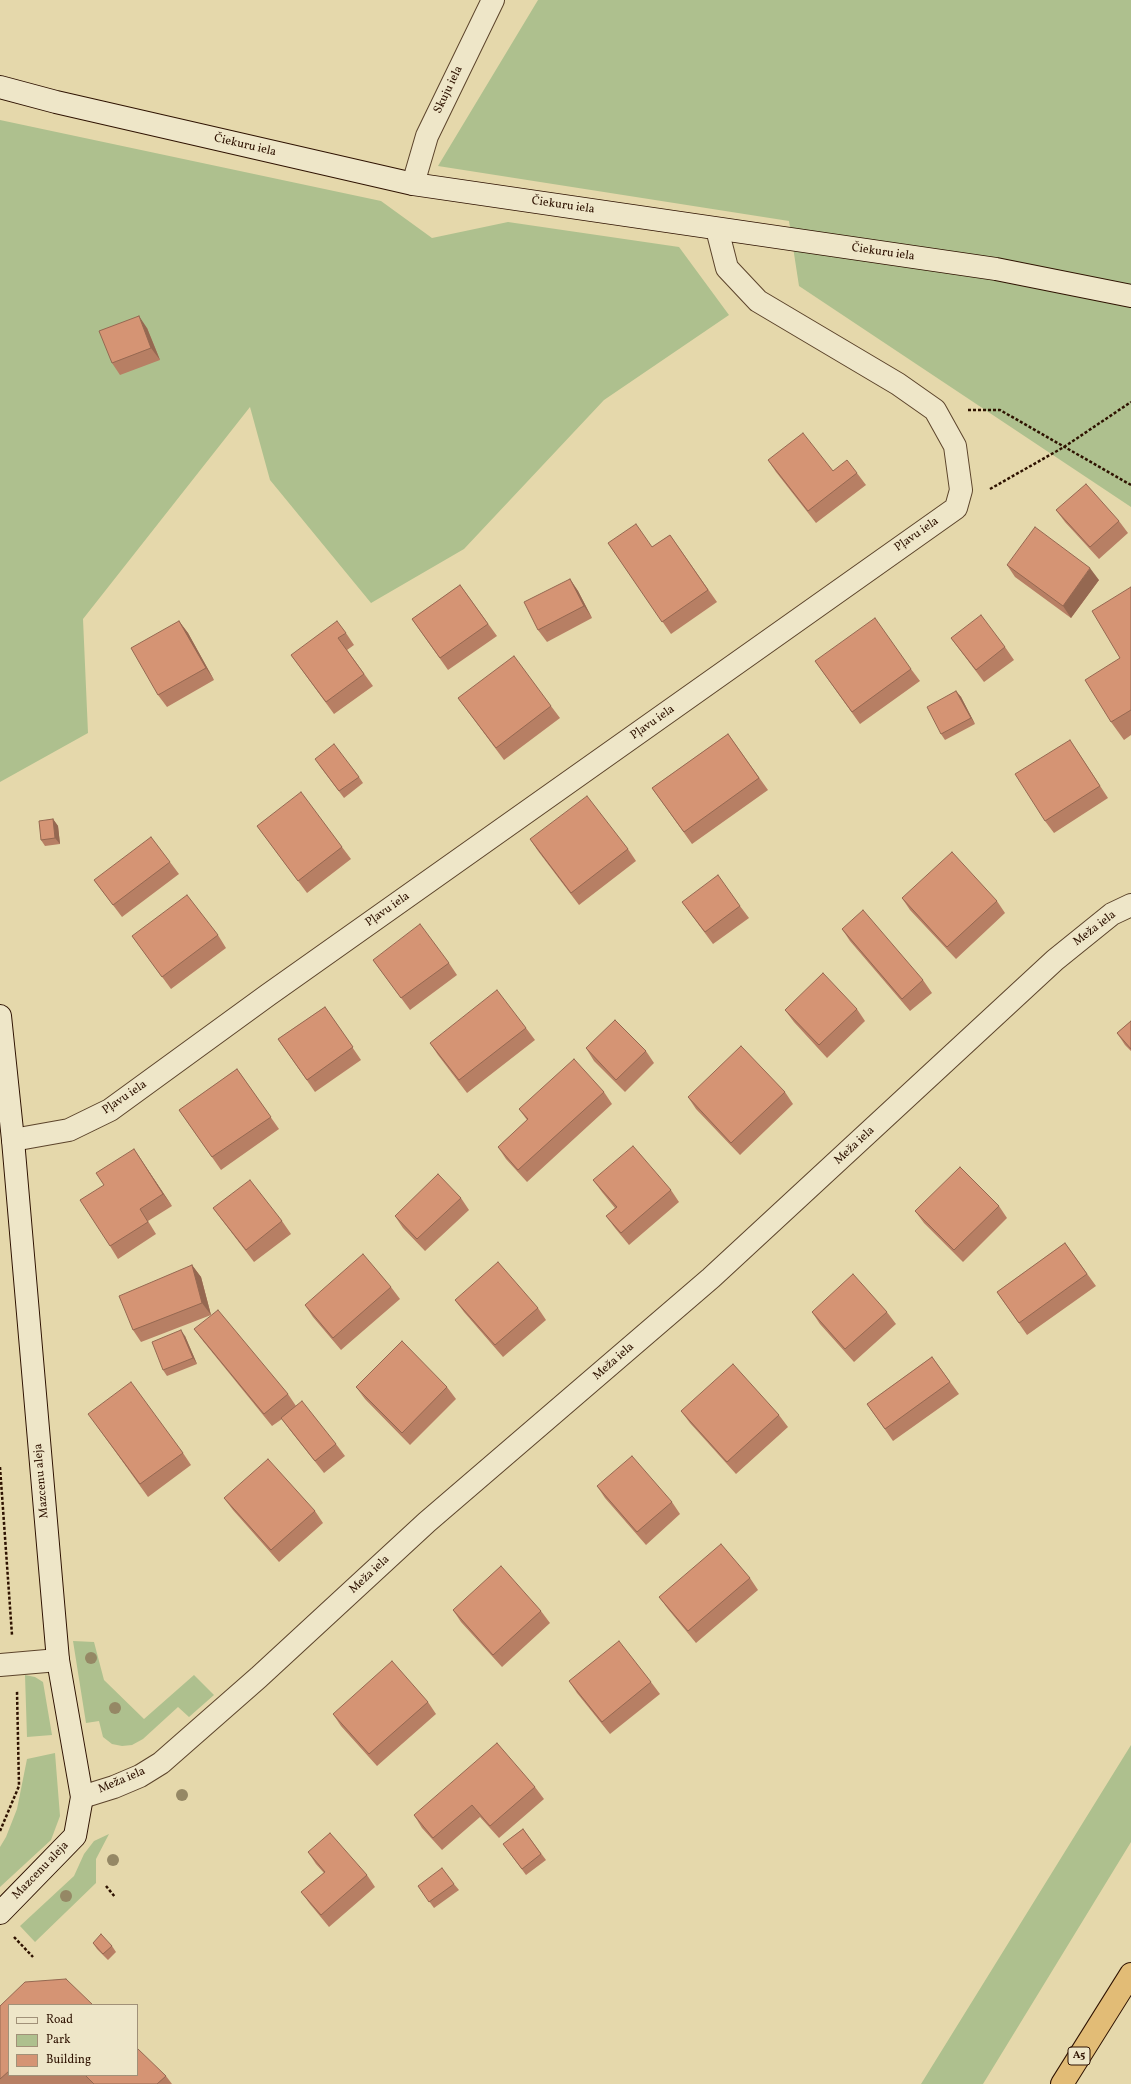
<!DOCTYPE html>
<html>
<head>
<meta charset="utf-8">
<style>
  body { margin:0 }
  #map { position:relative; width:1131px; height:2084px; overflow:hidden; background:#e5d8ab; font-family:Vollkorn,serif }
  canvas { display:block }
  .legend { position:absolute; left:8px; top:2004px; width:130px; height:72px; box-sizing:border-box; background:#eee6c8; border:1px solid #a19178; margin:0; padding:5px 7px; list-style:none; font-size:12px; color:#2e1200 }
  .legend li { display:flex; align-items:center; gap:8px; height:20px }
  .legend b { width:20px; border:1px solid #a19178 }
</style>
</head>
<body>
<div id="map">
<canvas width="1131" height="2084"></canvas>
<ul class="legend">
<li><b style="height:5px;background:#eee6c8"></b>Road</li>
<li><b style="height:11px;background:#aec08e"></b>Park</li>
<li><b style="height:11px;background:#d59474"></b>Building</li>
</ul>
</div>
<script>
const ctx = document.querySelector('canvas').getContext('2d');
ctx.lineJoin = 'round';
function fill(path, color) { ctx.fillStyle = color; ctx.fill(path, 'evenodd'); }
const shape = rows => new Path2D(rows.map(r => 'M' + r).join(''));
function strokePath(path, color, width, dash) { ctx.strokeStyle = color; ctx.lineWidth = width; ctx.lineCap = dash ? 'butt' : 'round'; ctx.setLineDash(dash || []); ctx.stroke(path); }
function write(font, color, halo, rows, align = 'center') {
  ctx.font = font + ' Vollkorn,serif'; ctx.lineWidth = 3.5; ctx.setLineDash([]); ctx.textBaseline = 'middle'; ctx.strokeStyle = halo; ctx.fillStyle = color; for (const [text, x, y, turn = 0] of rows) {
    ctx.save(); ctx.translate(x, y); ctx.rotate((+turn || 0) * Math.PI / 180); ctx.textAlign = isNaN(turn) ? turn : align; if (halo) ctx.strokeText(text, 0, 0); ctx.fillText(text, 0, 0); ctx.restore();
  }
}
const green = shape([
  [538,0,1131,0,1131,507,799,286,789,221,438,166],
  [0,120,381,201,432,238,508,222,679,247,729,315,604,400,464,549,371,603,270,480,250,407,83,619,88,733,0,782],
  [73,1641,94,1642,104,1680,144,1719,194,1675,214,1695,189,1717,178,1707,143,1739,132,1745,122,1746,112,1744,103,1737,99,1721,86,1723],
  [25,1675,35,1677,43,1682,52,1735,27,1737],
  [1131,1745,1131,1842,983,2084,921,2084],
  [55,1753,60,1816,51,1840,0,1887,0,1847,6,1837,17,1809,27,1759],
  [109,1834,96,1859,96,1883,35,1942,20,1926,74,1876,84,1854,94,1841]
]);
const path = shape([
  [968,410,1000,410,1131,485],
  [990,489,1064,447,1131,402],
  [0,1467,12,1635],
  [0,1831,19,1786,17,1691],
  [106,1886,115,1897],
  [14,1937,33,1957]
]);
const street = shape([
  [413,184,427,136,493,0],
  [13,1140,69,1130,110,1110,268,995,956,508,961,490,955,446,935,410,898,384,758,301,727,268,717,229],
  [0,1665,58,1660],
  [82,1797,114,1787,140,1776,161,1763,259,1677,427,1522,711,1278,1055,960,1112,914,1131,905]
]);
const secondary = shape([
  [0,87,56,102,413,184,996,269,1131,296],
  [0,1016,13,1140,58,1660,82,1797,75,1836,0,1913]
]);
const highway = shape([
  [1062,2084,1131,1974]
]);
const trees = [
  [91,1658],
  [115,1708],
  [182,1795],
  [113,1860],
  [66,1896]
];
const wall = shape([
  [147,328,160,360,120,375,112,363],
  [768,460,833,471,857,473,866,485,816,523,776,472],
  [1056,510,1119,521,1128,533,1099,559,1065,522],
  [670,535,717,602,671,634,608,543,652,547],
  [1007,565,1099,580,1071,618,1015,577],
  [570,579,578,591,592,618,547,642,538,630],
  [460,585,497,636,448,670,412,619],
  [1131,587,1131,735,1124,740,1111,722,1120,658],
  [179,621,188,633,214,680,167,707,158,695],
  [346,633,354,645,347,650,373,686,334,714,291,655],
  [951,638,1005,647,1014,660,984,682],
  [815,661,911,669,920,681,860,724],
  [956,691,961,697,975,724,945,740,941,734],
  [458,698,551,706,560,718,504,760],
  [728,734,768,790,692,844,652,788],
  [1078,752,1108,798,1054,833,1045,821],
  [319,765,359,777,363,783,344,798],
  [53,819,58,826,60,844,45,846,41,840],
  [257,826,342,847,351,859,307,893],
  [530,839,628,849,636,861,579,905,538,851],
  [170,862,179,874,122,917,94,880],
  [902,898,997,901,1005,913,956,959,910,910],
  [682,902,740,906,749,918,713,944],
  [842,929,923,980,932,993,910,1011,850,941],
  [218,935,226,948,171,989,132,936],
  [373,960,449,963,457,975,410,1010],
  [325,1007,361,1060,315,1092,278,1039],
  [857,1009,865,1021,827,1058,794,1022,785,1010],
  [1131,1021,1131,1051,1125,1045,1117,1033],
  [526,1028,535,1040,467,1093,438,1055,430,1043],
  [586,1048,646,1051,654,1063,625,1092,594,1061],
  [237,1069,279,1129,221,1170,179,1110],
  [604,1092,612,1104,527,1182,506,1159,498,1147,527,1120,519,1109],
  [785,1092,793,1104,740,1155,696,1109,688,1097],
  [134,1149,172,1206,148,1221,156,1234,118,1259,110,1246,104,1185],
  [593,1180,671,1190,679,1202,629,1245,615,1228,606,1216,615,1208,602,1192],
  [461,1198,469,1210,425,1251,403,1228,395,1216],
  [999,1206,1007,1218,963,1262,924,1223,915,1211],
  [213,1208,282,1221,291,1234,254,1262,222,1220],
  [1065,1243,1096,1286,1027,1335,997,1292],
  [192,1265,201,1277,211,1315,141,1342,133,1330],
  [391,1287,400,1299,341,1350,313,1317,305,1305],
  [455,1300,538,1308,546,1320,503,1357,464,1312],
  [812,1312,887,1312,896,1324,854,1362,820,1324],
  [194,1329,288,1394,296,1406,336,1444,345,1456,324,1473,290,1430,282,1419,272,1426,203,1341],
  [185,1336,197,1364,167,1376,163,1370],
  [932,1357,959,1394,893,1441,867,1404],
  [356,1387,447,1387,456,1399,410,1445,365,1399],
  [681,1411,779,1415,788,1427,736,1474,690,1423],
  [97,1426,183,1453,191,1465,148,1497],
  [597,1486,672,1502,680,1514,646,1545,605,1498],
  [224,1498,315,1511,323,1523,279,1562,233,1510],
  [750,1578,758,1590,696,1643,668,1609,659,1597],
  [453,1610,541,1611,550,1623,502,1667,461,1622],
  [569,1681,651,1682,660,1694,610,1734,577,1693],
  [428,1702,436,1714,377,1766,341,1726,333,1714],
  [535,1787,544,1799,499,1838,480,1817,442,1850,422,1828,414,1815],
  [523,1829,546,1860,526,1875,503,1844],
  [308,1852,367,1875,375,1887,329,1927,310,1904,301,1892,324,1873,316,1864],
  [454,1884,459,1890,434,1908,418,1886],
  [93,1943,112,1946,116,1952,108,1960,97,1949],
  [9,2005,9,2075,137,2075,166,2076,172,2084,0,2084,0,2006]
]);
const shadedWall = shape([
  [139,316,147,328,160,360,151,348],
  [1090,568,1099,580,1071,618,1063,606],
  [570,579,578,591,592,618,584,606],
  [179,621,188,633,214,680,206,668],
  [956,691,961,697,975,724,971,718],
  [53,819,58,826,60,844,55,838],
  [134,1149,172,1206,163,1194],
  [192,1265,201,1277,211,1315,202,1303],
  [181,1330,185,1336,197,1364,193,1358]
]);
const building = shape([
  [139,316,151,348,112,363,99,331,139,316],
  [803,433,833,471,847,460,857,473,808,511,768,460,803,433],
  [1086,484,1119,521,1090,547,1056,510,1086,484],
  [636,524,652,547,670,535,708,590,662,622,608,543,636,524],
  [1035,527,1090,568,1063,606,1007,565,1035,527],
  [570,579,584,606,538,630,524,602,570,579],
  [460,585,488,624,440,658,412,619,460,585],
  [1131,587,1131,710,1111,722,1085,680,1120,658,1092,611,1131,587],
  [981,615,1005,647,976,670,951,638,981,615],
  [875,618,911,669,852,712,815,661,875,618],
  [179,621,206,668,158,695,131,648,179,621],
  [337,621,346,633,338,638,364,674,326,702,291,655,337,621],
  [514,656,551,706,496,748,458,698,514,656],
  [956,691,971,718,941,734,927,707,956,691],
  [728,734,759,778,684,832,652,788,728,734],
  [1070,740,1100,786,1045,821,1015,774,1070,740],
  [334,744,359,777,339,791,315,759,334,744],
  [301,792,342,847,298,881,257,826,301,792],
  [587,796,628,849,571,893,530,839,587,796],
  [53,819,55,838,41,840,39,821,53,819],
  [151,837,170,862,113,905,94,880,151,837],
  [952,852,997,901,947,947,902,898,952,852],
  [718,875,740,906,705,932,682,902,718,875],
  [187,895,218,935,162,977,132,936,187,895],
  [863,910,923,980,902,999,842,929,863,910],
  [420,924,449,963,401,998,373,960,420,924],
  [823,973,857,1009,819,1045,785,1010,823,973],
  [497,990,526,1028,459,1080,430,1043,497,990],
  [325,1007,353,1047,307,1080,278,1039,325,1007],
  [615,1020,646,1051,616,1080,586,1048,615,1020],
  [1131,1021,1131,1049,1117,1033,1131,1021],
  [741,1046,785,1092,731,1143,688,1097,741,1046],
  [574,1059,604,1092,518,1170,498,1147,528,1119,519,1109,574,1059],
  [237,1069,271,1117,212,1157,179,1110,237,1069],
  [633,1146,671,1190,621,1233,606,1216,617,1207,593,1180,633,1146],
  [134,1149,163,1194,140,1209,148,1222,110,1246,80,1200,104,1185,96,1173,134,1149],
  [960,1167,999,1206,954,1250,915,1211,960,1167],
  [438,1174,461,1198,417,1239,395,1216,438,1174],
  [250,1180,282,1221,246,1250,213,1208,250,1180],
  [1065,1243,1087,1274,1019,1323,997,1292,1065,1243],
  [363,1254,391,1287,333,1338,305,1305,363,1254],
  [498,1262,538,1308,495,1345,455,1300,498,1262],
  [192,1265,202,1303,133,1330,119,1296,192,1265],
  [853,1274,887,1312,845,1349,812,1312,853,1274],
  [218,1310,288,1394,264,1414,194,1329,218,1310],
  [181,1330,193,1358,163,1370,152,1342,181,1330],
  [402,1341,447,1387,402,1433,356,1387,402,1341],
  [932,1357,950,1382,885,1429,867,1404,932,1357],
  [733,1364,779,1415,727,1462,681,1411,733,1364],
  [131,1382,183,1453,140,1484,88,1414,131,1382],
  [302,1401,336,1444,315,1461,281,1418,302,1401],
  [632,1456,672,1502,637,1532,597,1486,632,1456],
  [268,1459,315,1511,271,1550,224,1498,268,1459],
  [721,1544,750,1578,688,1631,659,1597,721,1544],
  [501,1566,541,1611,493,1655,453,1610,501,1566],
  [619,1641,651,1682,602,1722,569,1681,619,1641],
  [392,1661,428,1702,369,1754,333,1714,392,1661],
  [497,1743,535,1787,490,1826,472,1805,433,1838,414,1815,497,1743],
  [523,1829,541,1854,522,1869,503,1844,523,1829],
  [330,1833,367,1875,321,1915,301,1892,325,1872,308,1852,330,1833],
  [442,1868,454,1884,429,1902,418,1886,442,1868],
  [101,1934,112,1946,103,1954,93,1943,101,1934],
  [66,1979,93,2005,9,2005,9,2071,0,2079,0,2006,25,1982,66,1979],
  [137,2048,166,2076,157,2084,94,2084,85,2075,137,2075,137,2048]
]);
const shields = [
  [1079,2056,22]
];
const shieldNames = [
  ["A5",1079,2056]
];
const streetNames = [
  ["Skuju iela",449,90,-64],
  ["Čiekuru iela",245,146,13],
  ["Čiekuru iela",563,206,8],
  ["Čiekuru iela",883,253,8],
  ["Pļavu iela",917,535,-35],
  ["Pļavu iela",653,723,-35],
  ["Pļavu iela",388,910,-35],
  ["Meža iela",1095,929,-37],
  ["Pļavu iela",125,1098,-34],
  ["Meža iela",855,1146,-43],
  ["Meža iela",614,1362,-41],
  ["Mazcenu aleja",42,1481,-95],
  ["Meža iela",370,1575,-43],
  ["Meža iela",122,1781,-23],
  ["Mazcenu aleja",41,1871,-46]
];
fill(green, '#aec08e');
strokePath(street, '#5c442b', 24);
strokePath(secondary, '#2e1200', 24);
strokePath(highway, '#2e1200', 24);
strokePath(path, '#2e1200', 2.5, [3, 2]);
strokePath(street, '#eee6c8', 22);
strokePath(secondary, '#eee6c8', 22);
strokePath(highway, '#e2bc76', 22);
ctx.fillStyle = '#958865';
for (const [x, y] of trees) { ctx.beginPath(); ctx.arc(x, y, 6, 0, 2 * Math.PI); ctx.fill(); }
fill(wall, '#b77f64');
fill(shadedWall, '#956851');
fill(building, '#d59474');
strokePath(building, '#956851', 1);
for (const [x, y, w] of shields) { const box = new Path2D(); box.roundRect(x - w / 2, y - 9, w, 18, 3); ctx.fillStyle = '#eee6c8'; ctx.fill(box); strokePath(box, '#2e1200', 1); }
write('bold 11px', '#2e1200', null, shieldNames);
write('12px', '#2e1200', '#eee6c8', streetNames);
</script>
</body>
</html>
